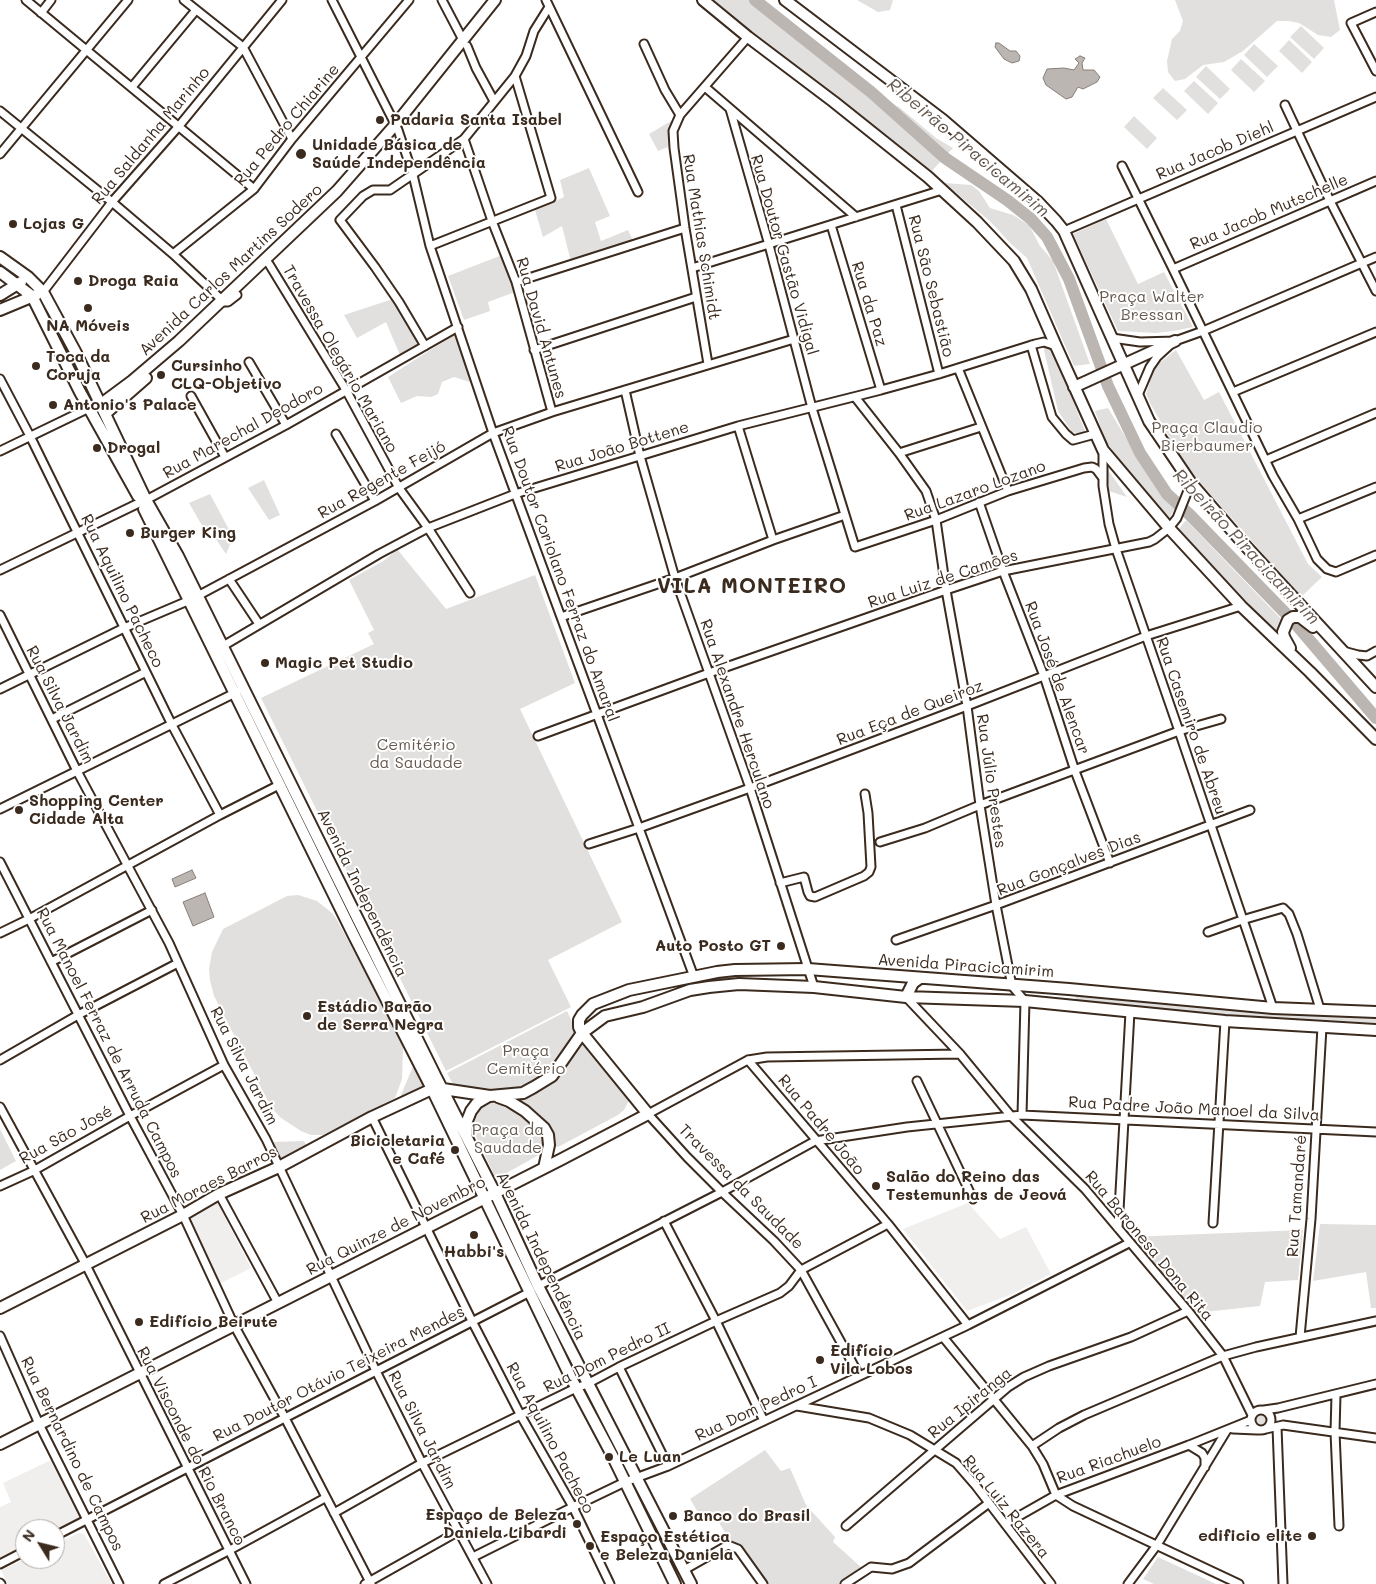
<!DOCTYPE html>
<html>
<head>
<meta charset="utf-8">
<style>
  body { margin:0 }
  #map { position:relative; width:1376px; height:1584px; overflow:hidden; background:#fff; font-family:Mali,sans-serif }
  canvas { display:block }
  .north { position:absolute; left:15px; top:1519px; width:50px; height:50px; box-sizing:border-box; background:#fff; border:1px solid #b1aaa5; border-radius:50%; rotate:306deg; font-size:14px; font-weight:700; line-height:20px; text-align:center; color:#3b2a1e }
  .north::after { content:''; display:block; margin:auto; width:18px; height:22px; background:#3b2a1e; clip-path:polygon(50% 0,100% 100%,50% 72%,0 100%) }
</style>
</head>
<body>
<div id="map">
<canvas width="1376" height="1584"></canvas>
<div class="north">N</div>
</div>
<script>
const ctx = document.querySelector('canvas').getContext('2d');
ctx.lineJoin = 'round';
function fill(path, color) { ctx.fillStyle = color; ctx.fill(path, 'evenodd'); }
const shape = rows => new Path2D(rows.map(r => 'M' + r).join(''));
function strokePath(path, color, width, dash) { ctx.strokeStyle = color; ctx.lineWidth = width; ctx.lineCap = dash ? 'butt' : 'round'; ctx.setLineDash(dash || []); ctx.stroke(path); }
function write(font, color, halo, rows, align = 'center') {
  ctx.font = font + ' Mali,sans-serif'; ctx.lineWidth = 4; ctx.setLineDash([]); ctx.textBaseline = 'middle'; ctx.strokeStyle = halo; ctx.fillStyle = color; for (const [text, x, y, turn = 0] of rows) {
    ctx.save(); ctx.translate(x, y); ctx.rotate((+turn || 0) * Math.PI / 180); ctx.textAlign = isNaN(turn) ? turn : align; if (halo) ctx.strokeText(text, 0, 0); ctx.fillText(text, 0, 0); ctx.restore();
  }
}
const built = shape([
  [217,1202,251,1268,219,1284,188,1217],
  [968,1203,1000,1239,1026,1227,1051,1274,1010,1295,967,1311,903,1229],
  [51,1460,80,1518,55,1531,55,1529,25,1529,25,1546,0,1559,0,1507,11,1502,3,1483],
  [79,1533,84,1534,112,1584,8,1584,1,1570,25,1559,55,1559,55,1544]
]);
const green = shape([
  [707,0,750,0,868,93,899,107,936,138,953,148,929,174],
  [857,0,893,0,890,10,878,12],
  [1175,0,1334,0,1340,30,1331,37,1318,35,1299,23,1288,21,1277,21,1243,51,1224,62,1203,65,1185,79,1175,81,1168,72,1167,61,1172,39,1180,31,1183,21],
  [1301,26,1324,48,1314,59,1290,37],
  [1289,40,1312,62,1302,73,1279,51],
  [1254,44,1278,66,1267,77,1244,55],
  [1241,59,1265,81,1254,92,1231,70],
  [1206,66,1230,89,1220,99,1196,77],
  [1194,81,1218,103,1208,114,1184,91],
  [1163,88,1187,110,1177,120,1153,98],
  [1134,116,1157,138,1147,149,1124,127],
  [676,118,669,134,668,147,658,151,649,134],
  [589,168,610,216,595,222,601,241,628,230,634,243,571,262,562,226,543,237,535,210,564,197,560,180],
  [944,183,971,185,979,191,990,208,1013,215,1029,225,1040,246,1053,261,1090,364,1074,366,1027,258,1010,243,991,222],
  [1106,219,1138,284,1164,272,1193,327,1174,331,1155,333,1118,331,1073,234],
  [502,255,515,292,488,302,490,311,464,320,448,276],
  [393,299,419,343,400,355,386,322,357,338,344,315],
  [457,333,472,378,470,382,454,377,442,382,438,394,431,397,417,396,401,403,388,377],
  [1043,346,1053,351,1085,431,1081,434,1072,432,1058,411],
  [1176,350,1204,400,1219,392,1308,564,1322,577,1301,597,1197,479,1177,451,1150,403,1146,394,1152,375,1157,365],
  [1108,408,1158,491,1175,508,1168,520,1123,465,1106,441,1095,411],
  [1106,467,1127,497,1109,491],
  [264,480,280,515,269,520,248,488],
  [210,494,233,537,228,539,230,545,226,554,207,526,204,529,189,503],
  [1186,520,1281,619,1275,633,1178,530],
  [397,549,446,609,535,575,575,683,520,709,622,922,548,960,571,1007,446,1071,261,698,374,644,368,633,374,630,349,580,385,560],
  [298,895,317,901,332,913,337,920,399,1036,403,1047,402,1079,395,1098,323,1135,311,1135,301,1131,281,1118,271,1107,214,996,210,980,209,969,212,952,223,929,287,896],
  [1076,994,1376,1016,1376,1023,1226,1015,1075,1000],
  [567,1011,578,1035,547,1076,523,1090,484,1091,455,1088,447,1073],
  [584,1043,590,1046,590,1052,627,1094,629,1100,624,1110,618,1115,558,1147,553,1145,516,1101,518,1098,527,1096,536,1092,554,1079,562,1072,579,1045],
  [414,1064,426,1089,398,1102],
  [488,1102,498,1104,524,1116,534,1124,542,1134,543,1140,543,1147,537,1156,496,1179,471,1126,479,1108],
  [0,1129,16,1161,0,1170],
  [304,1141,308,1148,282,1161,272,1142],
  [1320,1224,1376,1225,1376,1308,1371,1308,1366,1272,1313,1281],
  [1303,1230,1298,1280,1265,1282,1260,1306,1195,1313,1129,1237],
  '1254 1420a7 7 0 1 1 14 0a7 7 0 1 1-14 0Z',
  [765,1450,781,1471,790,1468,806,1505,835,1537,833,1542,861,1567,841,1584,767,1584,744,1550,730,1540,712,1512,699,1514,690,1499],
  [1158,1557,1216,1584,1154,1584,1143,1579]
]);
const water = shape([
  [996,43,999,43,1010,51,1016,51,1020,56,1019,61,1012,63,1004,59,995,47,996,43],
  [1080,56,1085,58,1082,63,1083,70,1094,70,1100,77,1097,82,1083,89,1078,87,1072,97,1066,99,1046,85,1043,78,1047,69,1064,68,1074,70,1079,63,1075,59,1080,56],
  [192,870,196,878,175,887,172,879,192,870],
  [205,893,214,917,193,926,183,902,205,893]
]);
const river = shape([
  [755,0,871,92,945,158,1007,200,1031,219,1047,237,1069,279,1108,386,1140,453,1167,494,1190,515,1294,622,1376,718]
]);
const minor = shape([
  [26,0,254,189],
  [184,0,243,47,292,139],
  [332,0,398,130,413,175,430,246,493,433,694,977],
  [442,0,463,40],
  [546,0,638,192],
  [1376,12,1351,23,1376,71],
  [41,13,51,0],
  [644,44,665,90,680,115],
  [467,46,476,68,494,101],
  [132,87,196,10],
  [705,87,856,217],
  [1285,105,1330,201,1376,291],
  [730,109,769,245,812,408,855,547,936,520,1008,491,1084,468,1092,467,1096,469,1102,477],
  [0,111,112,202,173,254,224,302,228,302,237,295],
  [464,139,492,221,516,282,552,412],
  [0,154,128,0],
  [1122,166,1173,269,1273,476,1298,519,1317,559,1327,569,1336,572,1376,555],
  [896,205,939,374],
  [831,225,881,390],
  [1064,231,1376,97],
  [430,246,551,198,515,76],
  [173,254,254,189,292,139,409,0],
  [269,264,346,390,399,488,428,528,470,593],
  [692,268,942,190],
  [1173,269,1376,181],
  [516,282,685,228],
  [43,292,112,202,179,126,282,0],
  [1112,338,1140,342,1175,341,1203,331,1376,257],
  [1031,345,1052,417,1066,434,1073,440,1095,434],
  [425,346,399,302,375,267,340,220,363,196,373,190,390,190,464,139,515,76,526,56,534,31,549,7],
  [534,350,696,297],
  [249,362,286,425],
  [708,364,685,228,674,148,673,131,680,115,748,37],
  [958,368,1008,491],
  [0,379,30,436,172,725,220,815],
  [625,390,640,456,675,578,750,788,814,987],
  [1233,392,1376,332],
  [1138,395,1150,367,1157,357,1169,346],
  [191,396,225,457],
  [855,397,899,453,926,491,936,520,946,590,967,706,980,805,996,905,1012,986,1025,1001,1022,1115],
  [738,426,773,540],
  [336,434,375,501],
  [1103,450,1103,486,1109,524,1116,549,1179,731,1273,1008],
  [0,451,89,408],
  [899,453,981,427],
  [1266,460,1376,413],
  [146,500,286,425,458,327],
  [979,502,1003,571,1044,676,1075,771,1110,863],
  [1298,519,1376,487],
  [0,570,141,502],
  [229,579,259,624],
  [0,615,77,771,169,943,224,1065,266,1139,376,1371,422,1463,487,1584],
  [561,617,675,578,773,540,845,515],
  [223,646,379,554,428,528,515,494,738,426,881,390,939,374,1035,344,1044,342,1056,346],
  [1343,651,1358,655,1367,656,1376,651],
  [0,689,124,628,190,600,375,501,493,433,552,412,794,339],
  [52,719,146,672],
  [538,736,709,673,946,590,1003,571,1149,542,1155,539,1169,528,1177,518,1191,483],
  [0,809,237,692],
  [880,842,925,828,980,805,1179,731,1221,719],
  [589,844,639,828,750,788,967,706,1146,636,1241,606],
  [0,862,130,1116,183,1215,234,1325,285,1418,371,1584],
  [780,883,804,877,808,892,810,896,815,897,864,876,869,872,871,867,868,813,865,794],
  [1208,932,1242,920,1283,908,1289,914,1297,934,1320,1009],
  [0,933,29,919,220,815,279,785],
  [896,940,996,905,1250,810],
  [51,962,152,910],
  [906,997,960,1054,1011,1116,1085,1189,1188,1311,1223,1356,1252,1415],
  [0,1060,78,1015,178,963],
  [748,1060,888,1224,968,1325],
  [917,1081,973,1199],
  [0,1107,86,1265,246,1584],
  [372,1117,472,1321,521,1416,573,1507,610,1584],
  [0,1186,33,1171,130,1116,224,1065],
  [219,1194,278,1303],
  [664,1221,716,1321,764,1421],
  [1213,1223,1225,1021],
  [1118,1228,1130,1012],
  [538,1286,722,1192,815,1141,907,1127,1022,1115,1376,1132],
  [0,1336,39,1424,119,1584],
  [943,1337,1032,1446,1043,1464,1056,1495,1073,1506,1239,1584],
  [1300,1337,1311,1219,1322,1027],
  [619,1367,668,1466],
  [859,1375,801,1270,774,1241,722,1192,687,1157,648,1114,748,1060,767,1057,960,1054],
  [1336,1395,1335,1432,1339,1526],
  [797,1406,869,1418,910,1435,956,1463,976,1486,1051,1584],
  '1251 1420a10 10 0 1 1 20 0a10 10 0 1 1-20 0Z',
  [1264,1410,1278,1408,1376,1384],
  [1277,1427,1283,1584],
  [1233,1429,1257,1430],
  [1266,1429,1283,1425,1376,1438],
  [1189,1445,1202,1453,1205,1458,1205,1467],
  [1032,1446,1059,1428,1084,1415,1223,1356,1256,1347,1376,1321],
  [334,1513,422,1463,576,1388,587,1384,619,1367,716,1321,780,1293,789,1286,801,1270,888,1224],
  [1005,1524,1056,1495,1189,1445,1251,1420],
  [846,1526,1008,1387,1024,1377,1049,1366,1131,1337,1188,1311],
  [55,1536,530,1292],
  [473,1557,573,1507,625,1482,668,1466,968,1325,1129,1243],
  [0,1564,25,1551],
  [684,1570,728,1545,738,1549,763,1584],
  [0,1583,1,1584],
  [164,1584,228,1551,325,1498],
  [365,1584,459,1531],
  [845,1584,871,1567,892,1569,909,1563,989,1503],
  [1128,1584,1157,1545,1227,1430]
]);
const secondary = shape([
  [703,0,748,37,834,102,928,177,977,222,1014,261,1031,289,1056,346,1103,450,1169,528,1241,606,1310,672,1376,739],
  [785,0,943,120,1038,202,1056,221,1064,231,1149,421,1191,483,1242,542,1376,687],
  [0,257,28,277,43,292,76,353,146,500,178,556,436,1077,495,1193,538,1286,691,1584],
  [0,272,32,296,80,392,138,496],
  [0,295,21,282],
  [0,310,36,295],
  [1074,387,1175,341],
  [96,405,101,404,132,381,179,341,337,191,395,125,495,0],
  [106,413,146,378],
  [144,509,353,934,432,1089,570,1376,612,1455,675,1584],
  [1290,648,1284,637,1283,632,1288,620,1293,617,1300,617,1313,627],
  [906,997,913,983,920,978],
  [498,1097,509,1101,525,1111,544,1128,548,1135,549,1145,544,1168],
  [466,1136,467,1121,471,1111,477,1103,489,1096],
  [0,1308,183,1215,219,1194,279,1167,372,1117,432,1089,443,1089,490,1096,523,1093,534,1087,552,1076,582,1033,605,1016,643,1007,690,990,709,987,739,984,814,987,906,997,1025,1001,1225,1021,1376,1030],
  [0,1444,560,1160,648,1114,582,1033,579,1027,579,1020,582,1015,593,1004,629,990,717,972,735,970,808,969,1069,989,1273,1008,1376,1012]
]);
const markers = [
  [380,120,5,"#3b2a1e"],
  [301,154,6,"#3b2a1e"],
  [13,224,5,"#3b2a1e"],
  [78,281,5,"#3b2a1e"],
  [88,308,5,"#3b2a1e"],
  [36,366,5,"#3b2a1e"],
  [161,375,5,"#3b2a1e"],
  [53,405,5,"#3b2a1e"],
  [97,448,5,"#3b2a1e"],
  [130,533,5,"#3b2a1e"],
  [265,663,5,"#3b2a1e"],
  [19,810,5,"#3b2a1e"],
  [781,946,5,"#3b2a1e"],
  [307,1016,5,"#3b2a1e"],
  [455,1150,5,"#3b2a1e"],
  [876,1186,5,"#3b2a1e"],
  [474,1235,5,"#3b2a1e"],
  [139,1322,5,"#3b2a1e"],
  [820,1360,5,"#3b2a1e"],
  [609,1457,5,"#3b2a1e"],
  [673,1516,5,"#3b2a1e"],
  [577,1524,5,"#3b2a1e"],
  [1312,1536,5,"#3b2a1e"],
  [590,1546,5,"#3b2a1e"]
];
const poiNames = [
  ["Padaria Santa Isabel",390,120],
  ["Unidade Básica de",312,145],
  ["Saúde Independência",312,163],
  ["Lojas G",23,224],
  ["Droga Raia",88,281],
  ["NA Móveis",88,326,"center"],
  ["Toca da",46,357],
  ["Coruja",46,375],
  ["Cursinho",171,366],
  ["CLQ-Objetivo",171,384],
  ["Antonio's Palace",63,405],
  ["Drogal",107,448],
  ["Burger King",140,533],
  ["Magic Pet Studio",275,663],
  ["Shopping Center",29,801],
  ["Cidade Alta",29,819],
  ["Auto Posto GT",771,946,"right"],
  ["Estádio Barão",317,1007],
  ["de Serra Negra",317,1025],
  ["Bicicletaria",445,1141,"right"],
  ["e Café",445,1159,"right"],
  ["Salão do Reino das",886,1177],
  ["Testemunhas de Jeová",886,1195],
  ["Habbi's",474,1252,"center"],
  ["Edifício Beirute",149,1322],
  ["Edifício",830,1351],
  ["Vila Lobos",830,1369],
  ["Le Luan",619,1457],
  ["Espaço de Beleza",567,1515,"right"],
  ["Daniela Libardi",567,1533,"right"],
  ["Banco do Brasil",683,1516],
  ["edificio elite",1302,1536,"right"],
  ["Espaço Estética",600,1537],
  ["e Beleza Daniela",600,1555]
];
const streetNames = [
  ["Rua Pedro Chiarine",287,125,-50],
  ["Rua Saldanha Marinho",151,136,-50],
  ["Rua Jacob Diehl",1215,151,-23],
  ["Rua Jacob Mutschelle",1269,212,-23],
  ["Rua Mathias Schimidt",701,237,81],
  ["Rua Doutor Gastão Vidigal",784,255,74],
  ["Avenida Carlos Martins Sodero",231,270,-43],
  ["Rua São Sebastião",931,286,76],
  ["Rua da Paz",869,304,73],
  ["Rua David Antunes",541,328,74],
  ["Travessa Olegário Mariano",340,359,60],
  ["Rua Marechal Deodoro",243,431,-29],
  ["Rua João Bottene",622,447,-17],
  ["Rua Regente Feijó",382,480,-29],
  ["Rua Lazaro Lozano",975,491,-20],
  ["Rua Doutor Coriolano Ferraz do Amaral",560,574,70],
  ["Rua Luiz de Camões",943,579,-18],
  ["Rua Aquilino Pacheco",122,591,64],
  ["Rua José de Alencar",1057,678,70],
  ["Rua Silva Jardim",60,705,63],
  ["Rua Eça de Queiroz",910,713,-21],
  ["Rua Alexandre Herculano",737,714,71],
  ["Rua Casemiro de Abreu",1191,726,71],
  ["Rua Júlio Prestes",991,781,82],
  ["Rua Gonçalves Dias",1069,864,-21],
  ["Avenida Independência",362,893,64],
  ["Avenida Piracicamirim",966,966,4],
  ["Rua Manoel Ferraz de Arruda Campos",109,1043,63],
  ["Rua Silva Jardim",244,1066,63],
  ["Rua Padre João Manoel da Silva",1194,1109,3],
  ["Rua Padre João",821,1125,50],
  ["Rua São José",66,1135,-29],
  ["Rua Moraes Barros",209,1185,-27],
  ["Travessa da Saudade",741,1187,45],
  ["Rua Tamandaré",1297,1196,-86],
  ["Rua Quinze de Novembro",396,1226,-27],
  ["Rua Baronesa Dona Rita",1149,1246,50],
  ["Avenida Independência",541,1256,64],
  ["Rua Dom Pedro II",607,1358,-26],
  ["Rua Doutor Otávio Teixeira Mendes",339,1374,-27],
  ["Rua Ipiranga",970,1403,-39],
  ["Rua Dom Pedro I",756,1409,-25],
  ["Rua Silva Jardim",422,1430,63],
  ["Rua Aquilino Pacheco",550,1438,62],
  ["Rua Visconde do Rio Branco",191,1446,63],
  ["Rua Bernardino de Campos",72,1454,64],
  ["Rua Riachuelo",1109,1460,-20],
  ["Rua Luiz Razera",1006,1507,51]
];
const parkNames = [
  ["Praça Walter",1152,297],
  ["Bressan",1152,315],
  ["Praça Claudio",1207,428],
  ["Bierbaumer",1207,446],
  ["Cemitério",416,745],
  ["da Saudade",416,763],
  ["Praça",526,1051],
  ["Cemitério",526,1069],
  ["Praça da",508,1130],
  ["Saudade",508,1148]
];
const waterNames = [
  ["Ribeirão Piracicamirim",968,148,40],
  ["Ribeirão Piracicamirim",1246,547,47]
];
const districtNames = [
  ["VILA MONTEIRO",752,587]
];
fill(built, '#f1efee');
fill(green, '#e2e0de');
fill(water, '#bcb6b3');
strokePath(water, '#887e77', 1);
strokePath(river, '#bcb6b3', 12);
strokePath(minor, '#3b2a1e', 11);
strokePath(secondary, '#3b2a1e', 14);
strokePath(minor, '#fff', 7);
strokePath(secondary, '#fff', 10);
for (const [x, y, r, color] of markers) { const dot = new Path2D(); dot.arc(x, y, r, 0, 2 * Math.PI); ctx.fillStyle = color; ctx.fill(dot); strokePath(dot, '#fff', 2); }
write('bold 16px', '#3b2a1e', '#fff', poiNames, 'left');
write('16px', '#3b2a1e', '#fff', streetNames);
write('16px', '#65584e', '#fff', parkNames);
write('italic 18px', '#685b52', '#fff', waterNames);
ctx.letterSpacing = '1px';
write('bold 21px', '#3b2a1e', '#fff', districtNames);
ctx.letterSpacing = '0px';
</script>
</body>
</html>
